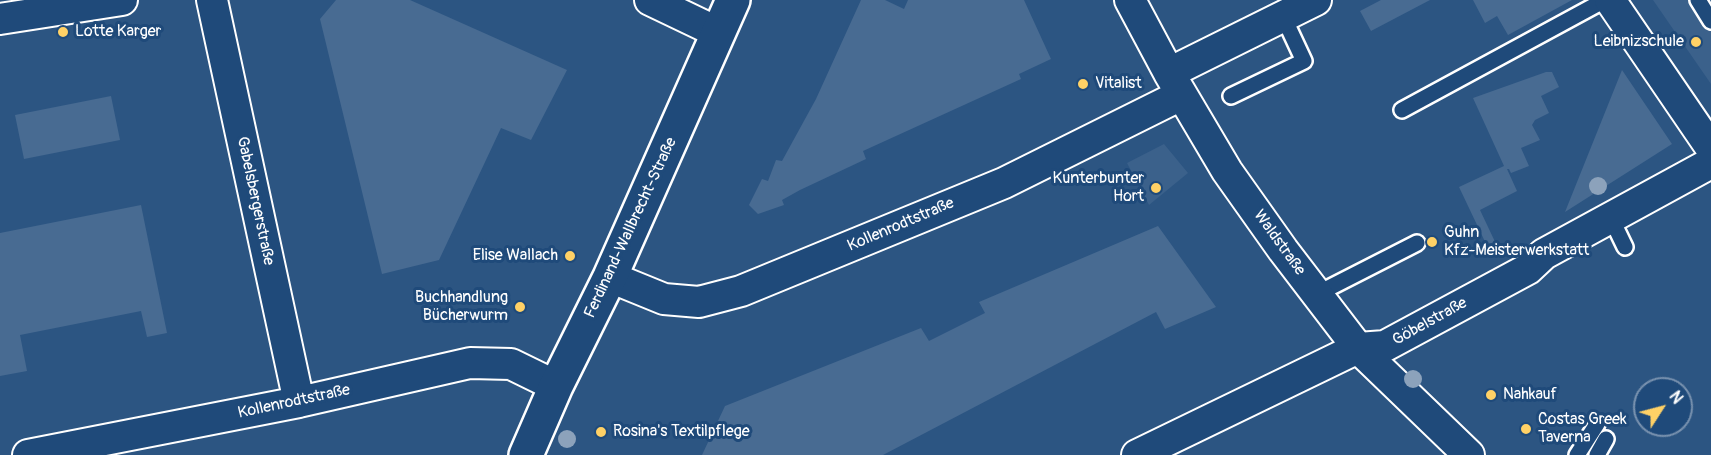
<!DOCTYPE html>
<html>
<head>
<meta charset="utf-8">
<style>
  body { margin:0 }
  #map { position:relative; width:1711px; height:455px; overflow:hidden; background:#2c5582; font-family:Pangolin,sans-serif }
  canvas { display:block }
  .north { position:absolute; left:1633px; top:377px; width:60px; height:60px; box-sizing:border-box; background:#1f4a7a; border:2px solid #7992af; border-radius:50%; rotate:54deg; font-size:16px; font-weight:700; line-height:24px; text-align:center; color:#fff }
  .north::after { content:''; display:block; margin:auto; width:21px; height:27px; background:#ffd166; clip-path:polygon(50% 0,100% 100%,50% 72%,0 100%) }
</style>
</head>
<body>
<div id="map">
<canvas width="1711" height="455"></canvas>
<div class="north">N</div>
</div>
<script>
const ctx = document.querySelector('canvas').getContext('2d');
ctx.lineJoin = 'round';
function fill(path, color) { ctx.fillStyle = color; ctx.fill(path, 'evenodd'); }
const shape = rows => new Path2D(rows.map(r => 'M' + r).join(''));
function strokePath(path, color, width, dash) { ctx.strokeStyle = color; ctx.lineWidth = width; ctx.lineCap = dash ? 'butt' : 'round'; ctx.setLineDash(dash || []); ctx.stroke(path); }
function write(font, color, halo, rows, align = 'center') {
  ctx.font = font + ' Pangolin,sans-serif'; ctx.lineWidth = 6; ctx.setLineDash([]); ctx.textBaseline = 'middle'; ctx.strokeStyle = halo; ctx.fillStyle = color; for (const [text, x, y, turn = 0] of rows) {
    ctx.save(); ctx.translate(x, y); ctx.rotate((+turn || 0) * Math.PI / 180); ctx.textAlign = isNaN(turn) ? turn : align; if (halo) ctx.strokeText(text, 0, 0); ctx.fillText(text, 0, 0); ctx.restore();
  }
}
const built = shape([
  [1653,0,1711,0,1711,84],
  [1164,144,1188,173,1149,205,1127,163]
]);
const green = shape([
  [336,0,410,0,567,70,531,140,501,128,439,260,382,274,320,19],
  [861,0,885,0,904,9,908,0,1024,0,1051,59,1019,74,1021,79,863,151,866,159,800,190,782,200,784,205,758,214,749,205,762,179,768,181,776,160,782,161,816,99],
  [1381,0,1430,0,1371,31,1360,11],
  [1473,0,1572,0,1508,35,1497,16,1485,23],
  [1622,70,1672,144,1565,212],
  [1546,72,1552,72,1559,87,1541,96,1549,113,1535,120,1532,125,1540,140,1521,148,1529,166,1511,173,1509,169,1507,169,1517,191,1480,210,1497,246,1488,248,1459,187,1504,166,1473,98],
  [111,96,120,140,24,159,15,115],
  [141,205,167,333,147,337,141,311,20,335,27,371,0,376,0,233],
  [1158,226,1216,307,1165,329,1156,312,883,455,702,455,725,406,921,328,929,341,985,313,979,302]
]);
const service = shape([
  [1698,0,1711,21],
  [1231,96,1304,61,1283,16],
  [1402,110,1605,0],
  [1611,218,1625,247],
  [1317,294,1417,243],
  [1577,455,1597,424],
  [1597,455,1606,439]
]);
const minor = shape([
  [212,0,299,402],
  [650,0,719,33],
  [1130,0,1169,73,1227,171,1283,250,1358,348,1469,455],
  [1610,0,1711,148],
  [0,19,122,0],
  [1169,73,1316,0],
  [610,277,664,299,699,302,741,291,1004,183,1181,95],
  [28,455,299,402,470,363,511,364,556,386],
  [1137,455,1358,348,1385,346,1528,269,1544,254,1711,163]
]);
const tertiary = shape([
  [526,455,556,386,610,277,733,0]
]);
const trees = [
  [1598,186],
  [1413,379],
  [567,439]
];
const markers = [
  [63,32,6,"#ffd166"],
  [1696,42,6,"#ffd166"],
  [1083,84,6,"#ffd166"],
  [1156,188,6,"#ffd166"],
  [1432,242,6,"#ffd166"],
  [570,256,6,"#ffd166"],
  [520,307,6,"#ffd166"],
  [1491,395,6,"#ffd166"],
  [1526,429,6,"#ffd166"],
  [601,432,6,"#ffd166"]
];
const poiNames = [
  ["Lotte Karger",75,32],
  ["Leibnizschule",1684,42,"right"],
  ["Vitalist",1095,84],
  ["Kunterbunter",1144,179,"right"],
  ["Hort",1144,197,"right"],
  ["Guhn",1444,233],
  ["Kfz-Meisterwerkstatt",1444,251],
  ["Elise Wallach",558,256,"right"],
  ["Buchhandlung",508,298,"right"],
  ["Bücherwurm",508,316,"right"],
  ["Nahkauf",1503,395],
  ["Costas Greek",1538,420],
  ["Taverna",1538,438],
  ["Rosina's Textilpflege",613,432]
];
const streetNames = [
  ["Gabelsbergerstraße",255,201,78],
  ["Kollenrodtstraße",901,225,-23],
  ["Ferdinand-Wallbrecht-Straße",631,228,-65],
  ["Waldstraße",1279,243,54],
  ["Göbelstraße",1430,322,-29],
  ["Kollenrodtstraße",294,402,-12]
];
fill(built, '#3b618b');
fill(green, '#486b92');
strokePath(service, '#fff', 20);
strokePath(minor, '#fff', 34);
strokePath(tertiary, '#fff', 38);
strokePath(service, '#1f4a7a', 15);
strokePath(minor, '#1f4a7a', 30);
strokePath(tertiary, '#1f4a7a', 33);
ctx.fillStyle = '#8ca2bb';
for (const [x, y] of trees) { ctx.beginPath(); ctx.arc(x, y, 9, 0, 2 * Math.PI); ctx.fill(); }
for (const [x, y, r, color] of markers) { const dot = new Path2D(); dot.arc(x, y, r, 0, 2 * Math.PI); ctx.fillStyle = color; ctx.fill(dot); strokePath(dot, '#1f4a7a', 2); }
write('16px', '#fff', '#1f4a7a', poiNames, 'left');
write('16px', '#fff', '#1f4a7a', streetNames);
</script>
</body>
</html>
